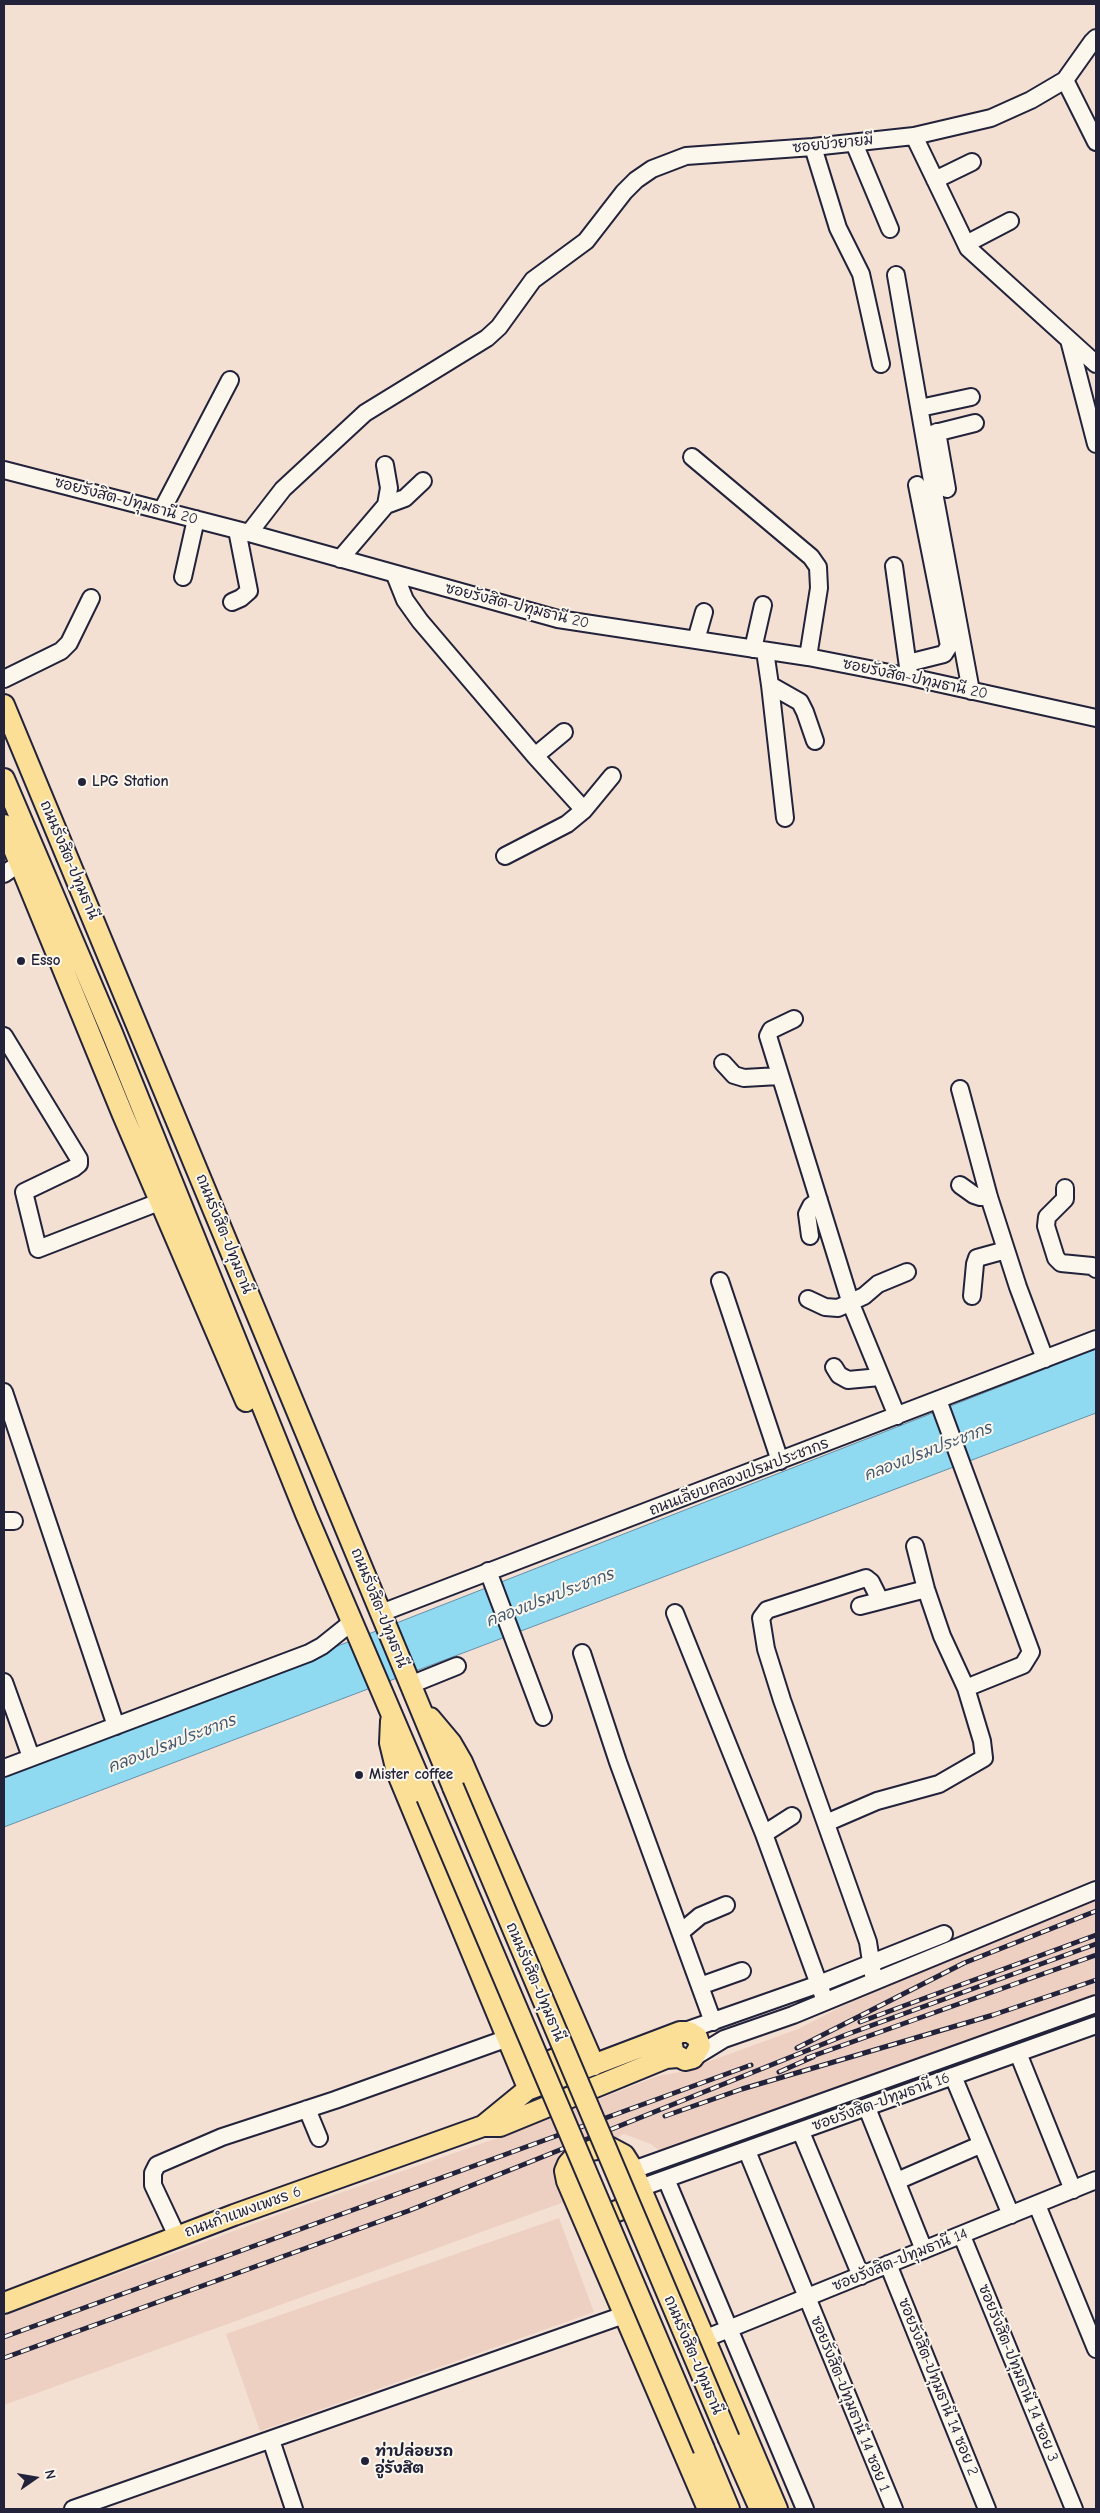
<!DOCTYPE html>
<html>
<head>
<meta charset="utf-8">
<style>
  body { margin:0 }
  #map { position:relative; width:1100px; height:2513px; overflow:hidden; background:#f3e0d3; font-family:"Comic Neue",sans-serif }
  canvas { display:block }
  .frame { position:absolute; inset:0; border:5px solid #22223b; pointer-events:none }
  .north { position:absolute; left:10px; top:2453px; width:50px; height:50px; -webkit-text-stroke:4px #fbf7ec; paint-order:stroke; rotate:77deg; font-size:14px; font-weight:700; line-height:20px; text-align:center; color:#22223b }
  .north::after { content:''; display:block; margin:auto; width:18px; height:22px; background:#22223b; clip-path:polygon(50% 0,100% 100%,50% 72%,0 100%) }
</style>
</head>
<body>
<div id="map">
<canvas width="1100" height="2513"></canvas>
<div class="frame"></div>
<div class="north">N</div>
</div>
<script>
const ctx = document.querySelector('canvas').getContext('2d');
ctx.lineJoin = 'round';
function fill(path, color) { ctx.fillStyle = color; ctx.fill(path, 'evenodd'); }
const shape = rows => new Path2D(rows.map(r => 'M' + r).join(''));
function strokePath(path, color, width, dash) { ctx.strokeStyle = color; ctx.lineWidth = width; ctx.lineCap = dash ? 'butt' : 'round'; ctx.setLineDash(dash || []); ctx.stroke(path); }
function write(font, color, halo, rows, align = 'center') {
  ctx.font = font + ' "Comic Neue","Playpen Sans Thai",sans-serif'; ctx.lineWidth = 4; ctx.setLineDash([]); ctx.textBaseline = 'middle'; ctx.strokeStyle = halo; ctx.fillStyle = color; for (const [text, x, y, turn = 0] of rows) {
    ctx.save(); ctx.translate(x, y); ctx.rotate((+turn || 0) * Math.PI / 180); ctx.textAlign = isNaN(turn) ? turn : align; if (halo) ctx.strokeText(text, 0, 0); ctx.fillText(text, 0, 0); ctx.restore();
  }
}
const built = shape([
  [1096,1897,1096,2015,674,2163,651,2144,624,2134,560,2167,567,2201,4,2405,4,2316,280,2214,517,2131,658,2076,680,2072,798,2029,901,1976],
  [559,2218,594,2312,260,2431,226,2334]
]);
const water = shape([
  [1096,1349,1096,1413,4,1827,4,1775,348,1642,1096,1349]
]);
const minor = shape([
  [1065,80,1096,142],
  [914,136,968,248,1096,364],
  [854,143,890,229],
  [813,147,838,228,861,274,881,364],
  [935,180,972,162],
  [966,244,1010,221],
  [896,275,935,498,971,691],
  [1069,340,1096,444],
  [920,408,971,397],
  [937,432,947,489],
  [927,435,975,423],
  [692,457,811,557,818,567,819,588,808,657],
  [4,470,249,533,558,619,808,657,910,677,1096,718],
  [386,505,405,498,423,481],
  [162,510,230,380],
  [249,533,283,489,365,413,487,338,499,327,533,280,586,241,624,192,636,180,652,169,686,156,813,147,914,136,991,118,1031,100,1065,80,1092,42,1096,38],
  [340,559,386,505,389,488,385,465],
  [894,566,909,674],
  [395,575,405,600,420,621,535,756,584,810,612,776],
  [183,577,196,519],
  [232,602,241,598,249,591,237,530],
  [696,640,704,612],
  [753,649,763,605],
  [765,651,770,685,800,702,805,712,815,741],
  [908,663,944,654,949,646,917,485],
  [4,679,61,651,69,643,91,598],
  [770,685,785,818],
  [535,756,564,732],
  [505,856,567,824,584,810],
  [4,874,20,863],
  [794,1019,771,1030,768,1036,851,1304,897,1416],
  [4,1036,79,1159,79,1164,74,1168,24,1192,38,1249,159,1202],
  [723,1063,734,1075,744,1078,779,1076],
  [960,1089,989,1197,1018,1287,1045,1359],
  [960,1185,974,1195,980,1197,989,1197],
  [1065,1188,1065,1199,1047,1217,1046,1226,1056,1258,1061,1263,1092,1266,1096,1269],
  [810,1236,807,1214,811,1206,819,1200],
  [720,1281,780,1461],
  [972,1296,975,1264,977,1258,1006,1250],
  [808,1299,825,1307,838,1308,864,1296,878,1284,907,1272],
  [834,1367,839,1375,848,1380,880,1377],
  [4,1392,116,1726],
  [938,1400,1031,1652,1023,1665,966,1688],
  [4,1521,14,1521],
  [488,1571,543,1717],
  [860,1606,926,1589],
  [381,1613,1096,1339],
  [675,1613,764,1834,825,2001],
  [582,1653,618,1762,713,2022],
  [4,1682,31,1757],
  [410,1685,457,1666],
  [4,1768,309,1653,322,1646,352,1622],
  [826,1823,877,1801,939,1784,984,1758,982,1741,966,1688,942,1636,926,1589,915,1546],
  [764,1834,792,1816],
  [681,1932,700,1916,726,1905],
  [874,1981,868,1942,782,1700,766,1649,761,1618,767,1610,866,1578,871,1582,880,1600],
  [700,1986,742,1971],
  [685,2031,819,1984,944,1934],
  [1018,2053,1073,2190],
  [693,2058,724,2039,793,2015,1096,1890],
  [953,2076,1011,2215],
  [867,2108,924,2250],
  [307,2109,319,2138],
  [801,2132,861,2276],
  [747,2151,894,2509],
  [633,2170,1096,2004],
  [666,2179,805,2509],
  [897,2181,980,2145],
  [640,2188,1096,2025],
  [1037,2205,1096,2349],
  [177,2236,153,2185,153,2173,157,2165,222,2137,335,2100,508,2038],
  [962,2236,1074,2509],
  [888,2264,987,2509],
  [704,2339,1096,2180],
  [271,2440,294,2509],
  [73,2509,624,2315]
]);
const major = shape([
  [4,705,453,1787],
  [4,779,112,1033,306,1514,427,1797],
  [4,825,123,1115,246,1401],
  [430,1718,451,1743,462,1762,594,2065],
  [391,1721,390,1743,397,1772,526,2083,527,2090],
  [524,2071,581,2049],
  [483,2126,500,2126,666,2058,677,2057],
  [589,2222,645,2200],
  [4,2303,234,2215,483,2126,527,2090,680,2032,689,2032,697,2037,700,2046,693,2058,685,2060,674,2054,671,2041,676,2034],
  [729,2439,760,2509],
  [704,2449,729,2509],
  [708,2509,567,2181,565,2171,568,2164,574,2157,586,2151,609,2147,624,2155,631,2166,777,2509]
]);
const rail = shape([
  [860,2022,1096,1935],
  [797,2048,964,1963,1096,1911],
  [807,2058,1096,1955],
  [779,2072,813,2057],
  [665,2116,742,2089,993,2015,1096,1980],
  [4,2337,751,2065],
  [4,2358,408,2211,848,2034,1096,1944]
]);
const majorBridge = shape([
  [453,1787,729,2439],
  [427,1797,704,2449]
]);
const markers = [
  [82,782,5,"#22223b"],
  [21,961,5,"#22223b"],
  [359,1775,5,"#22223b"],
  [365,2461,5,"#22223b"]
];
const streetNames = [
  ["ซอยบัวยายมี",833,144,-6],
  ["ซอยรังสิต-ปทุมธานี 20",126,501,15],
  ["ซอยรังสิต-ปทุมธานี 20",517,606,14],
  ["ซอยรังสิต-ปทุมธานี 20",915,679,12],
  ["ถนนรังสิต-ปทุมธานี",69,860,67],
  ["ถนนรังสิต-ปทุมธานี",224,1234,68],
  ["ถนนเลียบคลองเปรมประชากร",739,1477,-21],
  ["ถนนรังสิต-ปทุมธานี",379,1608,68],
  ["ถนนรังสิต-ปทุมธานี",535,1982,67],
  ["ซอยรังสิต-ปทุมธานี 16",881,2102,-20],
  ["ถนนกำแพงเพชร 6",243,2212,-20],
  ["ซอยรังสิต-ปทุมธานี 14",900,2260,-22],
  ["ถนนรังสิต-ปทุมธานี",693,2355,67],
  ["ซอยรังสิต-ปทุมธานี 14 ซอย 3",1018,2373,68],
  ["ซอยรังสิต-ปทุมธานี 14 ซอย 2",938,2387,68],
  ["ซอยรังสิต-ปทุมธานี 14 ซอย 1",850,2404,68]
];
const poiNames = [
  ["LPG Station",92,782],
  ["Esso",31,961],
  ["Mister coffee",369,1775],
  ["ท่าปล่อยรถ",375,2452],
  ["อู่รังสิต",375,2469]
];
const waterNames = [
  ["คลองเปรมประชากร",928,1452,-21],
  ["คลองเปรมประชากร",550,1598,-21],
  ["คลองเปรมประชากร",172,1744,-21]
];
fill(built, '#edd0c1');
fill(water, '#90daf1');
strokePath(water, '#6490a8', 1);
strokePath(minor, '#22223b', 20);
strokePath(major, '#22223b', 24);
strokePath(minor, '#fbf7ec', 16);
strokePath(major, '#fbdf96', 20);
strokePath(rail, '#22223b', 5);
strokePath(rail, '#fbf7ec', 3, [9]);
strokePath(majorBridge, '#22223b', 24, []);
strokePath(majorBridge, '#fbdf96', 20);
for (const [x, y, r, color] of markers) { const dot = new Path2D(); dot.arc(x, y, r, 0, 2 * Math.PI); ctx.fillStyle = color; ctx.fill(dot); strokePath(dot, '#fbf7ec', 2); }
write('15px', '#22223b', '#fbf7ec', streetNames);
write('bold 15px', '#22223b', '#fbf7ec', poiNames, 'left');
write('italic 16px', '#435972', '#fbf7ec', waterNames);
</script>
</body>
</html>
